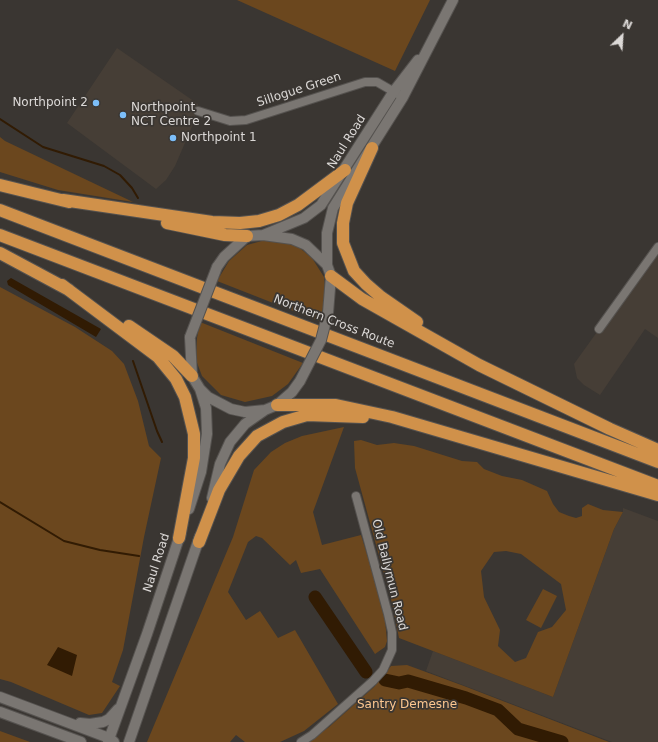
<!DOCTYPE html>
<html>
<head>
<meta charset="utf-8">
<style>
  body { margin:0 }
  #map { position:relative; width:658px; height:742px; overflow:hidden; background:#3a3632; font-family:"DejaVu Sans",sans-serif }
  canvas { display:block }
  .north { position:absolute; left:602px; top:16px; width:40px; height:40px; -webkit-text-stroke:3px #3a3632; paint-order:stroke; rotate:25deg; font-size:11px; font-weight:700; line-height:16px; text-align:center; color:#dcd9d7 }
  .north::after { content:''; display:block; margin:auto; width:14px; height:18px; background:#dcd9d7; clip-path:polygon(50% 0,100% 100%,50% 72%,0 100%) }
</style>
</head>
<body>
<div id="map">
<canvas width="658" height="742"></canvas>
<div class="north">N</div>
</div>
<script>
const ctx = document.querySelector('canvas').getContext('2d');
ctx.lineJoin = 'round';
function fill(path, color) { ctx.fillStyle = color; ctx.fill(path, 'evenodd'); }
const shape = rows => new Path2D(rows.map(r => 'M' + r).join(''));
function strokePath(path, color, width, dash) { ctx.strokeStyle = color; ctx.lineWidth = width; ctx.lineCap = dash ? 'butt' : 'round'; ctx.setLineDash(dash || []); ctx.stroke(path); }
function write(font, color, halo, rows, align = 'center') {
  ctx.font = font + ' "DejaVu Sans",sans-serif'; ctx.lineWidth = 3.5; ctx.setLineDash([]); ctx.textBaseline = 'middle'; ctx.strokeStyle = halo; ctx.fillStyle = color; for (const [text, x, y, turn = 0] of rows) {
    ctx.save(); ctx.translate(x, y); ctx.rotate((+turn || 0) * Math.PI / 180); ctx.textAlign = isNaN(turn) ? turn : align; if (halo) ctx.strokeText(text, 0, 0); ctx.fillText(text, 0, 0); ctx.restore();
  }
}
const built = shape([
  [117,48,198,104,194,122,175,166,166,180,156,189,67,123],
  [658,247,658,338,645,329,600,395,584,385,577,378,574,364],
  [623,508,658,521,658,742,612,742,426,671,433,651,553,697,614,529,623,512]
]);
const green = shape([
  [237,0,430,0,395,71],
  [0,137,5,141,133,202,58,190,0,172],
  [269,239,296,245,312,258,324,277,326,299,319,321,217,281,229,261,247,245],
  [0,287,75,327,112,351,124,364,138,401,149,446,161,458,144,537,123,650,112,682,120,686,102,713,89,715,11,682,0,679],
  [200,322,303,363,288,384,272,396,245,402,221,395,202,376,196,360,197,338],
  [344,427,313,512,322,545,361,535,384,609,387,641,385,647,375,654,320,569,301,573,296,560,290,565,262,538,256,536,248,542,228,592,246,620,260,611,278,638,295,630,338,704,304,731,280,742,245,742,236,735,230,742,147,742,233,537,254,470,271,452,285,443,302,436],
  [361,440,377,445,394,443,414,446,462,461,477,462,484,469,502,476,522,480,547,491,553,504,559,512,569,516,576,518,582,516,582,508,588,504,603,510,623,512,614,529,553,697,399,638,392,603,355,468,354,441],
  [506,551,521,554,561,584,566,610,552,627,538,632,526,658,515,662,498,646,500,630,484,597,481,571,494,552],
  [543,589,557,596,541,628,526,620],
  [407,665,464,686,609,742,307,742,329,727,374,687,391,666],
  [0,731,30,742,0,742]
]);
const water = shape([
  [11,278,101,329,96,337,8,285,7,281],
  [58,647,77,655,72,676,47,665]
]);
const stream = shape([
  [0,119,43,147,104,166,120,175,132,188,138,198],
  [133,361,157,431,162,442],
  [0,502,64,541,100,550,139,556]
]);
const river = shape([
  [315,597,366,672],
  [385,680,399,683,408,681,466,698,498,710,518,729,562,742]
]);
const minor = shape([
  [198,111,230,121,246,120,365,82,377,82,403,97],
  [599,329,658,247],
  [301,742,312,735,373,681,383,670,392,650,392,632,388,614,356,496]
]);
const secondary = shape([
  [263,235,304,218,321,205,394,91,418,60],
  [327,265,327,233,333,208,403,97,453,0],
  [217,267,224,257,247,236,263,235,292,239,306,245,327,265,331,276,328,313],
  [190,337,192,376,200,389,208,397,231,409,245,412,265,410,277,405,292,392,300,381],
  [212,498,220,464,230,442,245,424,265,410],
  [189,509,201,472,207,434,206,408,200,389],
  [0,697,109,738,114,742],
  [0,712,81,742],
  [80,723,90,724,103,722,109,719,118,709],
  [108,742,147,634,181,532],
  [129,742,200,536]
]);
const motorway = shape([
  [372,148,347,203,343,223,343,243,354,271,366,284,381,297,417,322],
  [0,185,69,202],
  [63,200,212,222,240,223,259,221,279,215,298,205,345,170],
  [0,210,658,462],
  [167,223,225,235,247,236],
  [0,235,658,486],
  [0,253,69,290],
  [331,276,362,299,479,365,610,429,658,450],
  [62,285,158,357,176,379,185,397,194,434,194,458,179,538],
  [129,326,173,356,192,376],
  [277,405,336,405,392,417,658,495],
  [199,542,219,490,239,456,257,436,283,422,307,415,363,417]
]);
const secondaryBridge = shape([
  [190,337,217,267],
  [300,381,321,340,328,313]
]);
const markers = [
  [96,103,4,"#7cbef9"],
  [123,115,4,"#7cbef9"],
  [173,138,4,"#7cbef9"]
];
const streetNames = [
  ["Sillogue Green",299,90,-18],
  ["Naul Road",347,142,-58],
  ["Northern Cross Route",334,322,21],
  ["Naul Road",157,563,-72],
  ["Old Ballymun Road",389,575,76]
];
const poiNames = [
  ["Northpoint 2",88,103,"right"],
  ["Northpoint",131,108],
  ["NCT Centre 2",131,122],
  ["Northpoint 1",181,138]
];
const parkNames = [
  ["Santry Demesne",407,705]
];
fill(built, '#463e36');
fill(green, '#6b471e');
fill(water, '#311b03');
strokePath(stream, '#311b03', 2);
strokePath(river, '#311b03', 13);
strokePath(minor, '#55524f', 10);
strokePath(secondary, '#55524f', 12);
strokePath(motorway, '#55524f', 14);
strokePath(minor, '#7a7672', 8);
strokePath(secondary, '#7a7672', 10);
strokePath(motorway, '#d0914a', 12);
strokePath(secondaryBridge, '#55524f', 12, []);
strokePath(secondaryBridge, '#7a7672', 10);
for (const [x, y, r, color] of markers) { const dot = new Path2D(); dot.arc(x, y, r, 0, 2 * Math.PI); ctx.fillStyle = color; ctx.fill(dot); strokePath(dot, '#3a3632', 1.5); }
write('12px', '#dcd9d7', '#3a3632', streetNames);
write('12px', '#dcd9d7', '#3a3632', poiNames, 'left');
write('12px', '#fdc790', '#3a3632', parkNames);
</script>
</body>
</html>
